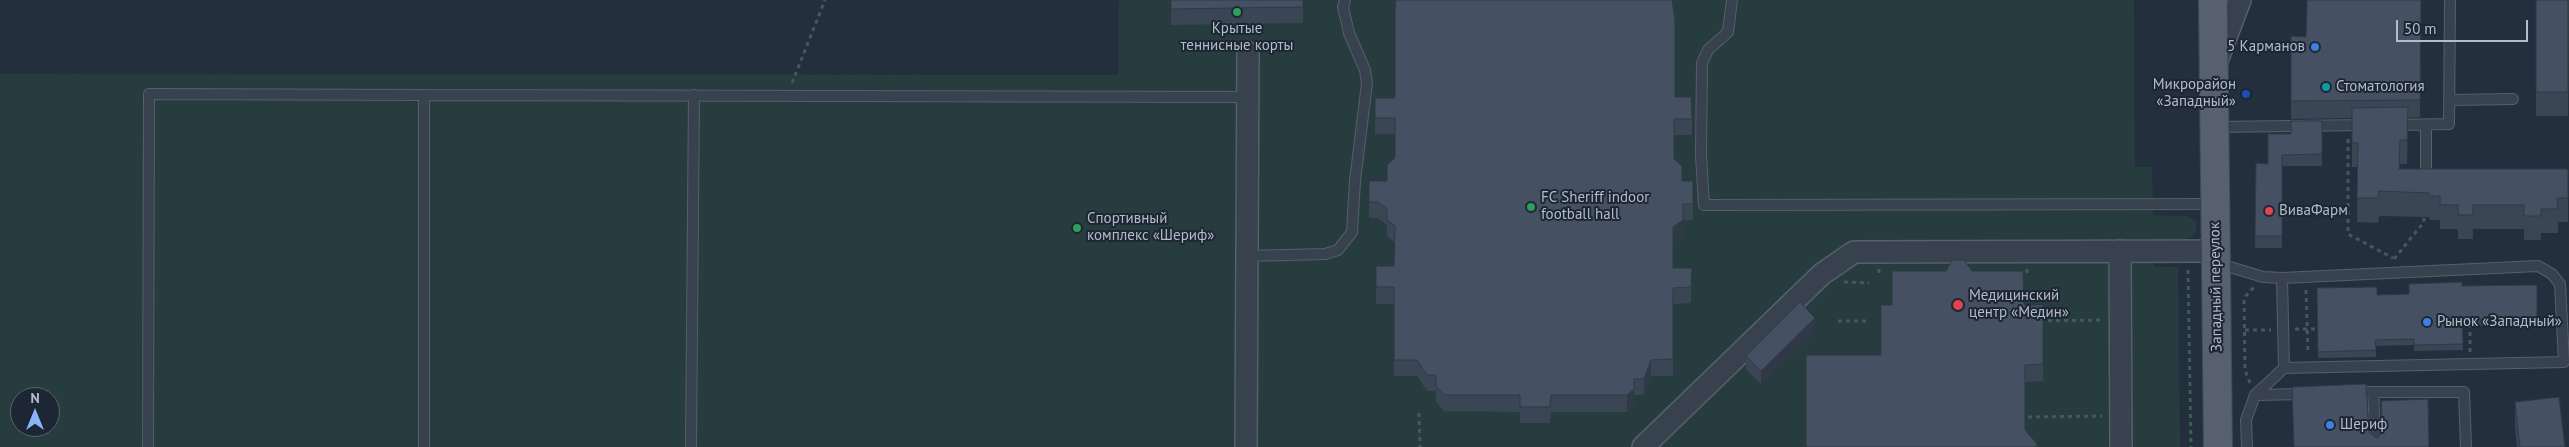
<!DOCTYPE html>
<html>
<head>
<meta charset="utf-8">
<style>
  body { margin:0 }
  #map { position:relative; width:2569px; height:447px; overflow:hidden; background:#242f3e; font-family:"PT Sans",sans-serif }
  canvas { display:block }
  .north { position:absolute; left:10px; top:387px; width:50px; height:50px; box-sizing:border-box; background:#1d2633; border:1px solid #59626f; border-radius:50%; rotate:0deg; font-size:14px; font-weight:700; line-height:20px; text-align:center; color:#b4bcc9 }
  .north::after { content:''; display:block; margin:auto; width:18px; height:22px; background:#8ab4f8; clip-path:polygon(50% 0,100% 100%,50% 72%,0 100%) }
  .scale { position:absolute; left:2396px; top:20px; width:132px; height:22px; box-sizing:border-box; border:2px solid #b4bcc9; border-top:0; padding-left:6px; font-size:15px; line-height:18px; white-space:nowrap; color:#b4bcc9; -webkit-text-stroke:4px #1d2633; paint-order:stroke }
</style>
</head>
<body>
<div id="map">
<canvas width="2569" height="447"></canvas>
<div class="north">N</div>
<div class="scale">50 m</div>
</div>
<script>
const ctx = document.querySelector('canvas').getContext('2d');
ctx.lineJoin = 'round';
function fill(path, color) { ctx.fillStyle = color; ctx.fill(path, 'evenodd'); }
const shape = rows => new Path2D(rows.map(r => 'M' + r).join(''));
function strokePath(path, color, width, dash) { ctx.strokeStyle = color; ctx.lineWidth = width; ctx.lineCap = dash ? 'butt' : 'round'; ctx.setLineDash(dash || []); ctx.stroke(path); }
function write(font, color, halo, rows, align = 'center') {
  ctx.font = font + ' "PT Sans",sans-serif'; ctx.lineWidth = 4; ctx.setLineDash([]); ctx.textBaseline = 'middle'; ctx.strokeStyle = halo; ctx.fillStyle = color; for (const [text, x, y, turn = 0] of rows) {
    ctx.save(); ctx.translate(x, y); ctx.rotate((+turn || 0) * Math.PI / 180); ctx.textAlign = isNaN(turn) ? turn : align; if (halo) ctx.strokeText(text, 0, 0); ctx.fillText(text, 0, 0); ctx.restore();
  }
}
const green = shape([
  [1119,0,2134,0,2135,167,2152,167,2153,215,2187,216,2196,221,2196,233,2187,240,2154,241,2154,267,2178,267,2180,447,0,447,0,74,1118,75],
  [20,397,50,397,50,427,20,427]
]);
const path = shape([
  [792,83,825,0],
  [2348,139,2348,234,2393,258],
  [2394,259,2424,222,2424,214],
  [1879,269,1879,277],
  [2027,269,2027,277],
  [2188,270,2191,447],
  [1844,282,1869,283],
  [2306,290,2308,354],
  [1838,321,1869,321],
  [2040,321,2101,320],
  [2295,329,2321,329],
  [2245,330,2271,330],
  [2470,352,2470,323],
  [2250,383,2245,370,2244,298,2254,287],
  [1419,413,1420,447],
  [2028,417,2102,416]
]);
const lane = shape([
  [1732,0,1728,32,1708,50,1702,63,1701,155,1704,205,2214,204],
  [2450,100,2513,99],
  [2395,125,2449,124,2450,0],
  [2426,125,2426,178,2431,178],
  [2215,127,2365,125],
  [1247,256,1325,254,1338,250,1352,232,1355,181,1367,83,1365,70,1349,33,1343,7,1345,0],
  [2217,263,2263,277,2282,278,2538,266,2552,274,2560,284,2564,362,2284,368,2255,395,2246,420,2247,447],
  [2282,278,2284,368],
  [2353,392,2373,392,2376,447],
  [2373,392,2464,392,2466,447],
  [2255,395,2304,394],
  [148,447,149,94,424,95],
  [424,447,424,95,1248,97],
  [691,447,694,95]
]);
const street = shape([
  [2217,61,2240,0],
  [2120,251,2121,447],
  [1246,447,1248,53],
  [1643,447,1822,274,1854,252,2216,251]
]);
const primary = shape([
  [2213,0,2218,447]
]);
const wall = shape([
  [1171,0,1303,0,1303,23,1171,25],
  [2421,0,2420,117,2408,118,2407,164,2400,164,2400,169,2568,169,2568,222,2558,222,2558,233,2541,233,2541,240,2524,240,2524,229,2473,229,2473,239,2458,239,2458,229,2440,229,2440,220,2430,220,2429,217,2379,216,2378,223,2357,222,2358,167,2352,167,2352,118,2291,119,2291,36,2306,37],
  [2536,0,2569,0,2568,116,2536,116],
  [1675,97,1692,119,1692,135,1674,135,1674,159,1682,181,1693,181,1693,220,1683,220,1683,237,1673,244,1673,268,1692,268,1691,303,1673,304,1673,376,1651,376,1644,395,1634,395,1634,405,1627,412,1551,412,1550,423,1520,423,1520,412,1444,411,1436,402,1436,391,1427,391,1417,376,1394,376,1394,304,1376,304,1376,266,1394,266,1394,242,1387,236,1387,225,1378,218,1369,218,1369,181,1387,181,1395,158,1395,134,1375,134,1375,98],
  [2322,121,2322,166,2282,166,2282,248,2255,248,2256,163,2268,164,2291,134],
  [1972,271,2024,305,2043,305,2043,381,2025,382,2025,430,2038,447,1881,355,1892,305],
  [2537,285,2537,325,2463,326,2463,350,2414,351,2414,345,2376,346,2376,357,2318,358,2317,288,2377,295,2409,294,2462,286],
  [1815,331,1761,384,1746,369,1746,356],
  [2292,387,2369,432,2376,438,2380,436,2382,432,2381,401,2429,447,2294,447],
  [2515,402,2565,447,2517,447,2515,426]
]);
const shadedWall = shape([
  [2408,107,2408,131,2407,164,2407,140],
  [1683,220,1683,237,1673,244,1673,227],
  [1815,318,1815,331,1761,384,1761,371],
  [1651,360,1651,376,1644,395,1644,379],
  [1634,389,1634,405,1627,412,1627,395]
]);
const building = shape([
  [1171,0,1303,0,1303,7,1171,9,1171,0],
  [1396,0,1672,0,1675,20,1675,97,1691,97,1692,119,1674,119,1674,159,1682,166,1682,181,1693,181,1693,204,1683,204,1683,220,1673,227,1673,268,1692,268,1691,287,1673,288,1673,359,1651,360,1644,379,1634,379,1634,389,1627,395,1551,395,1550,407,1520,407,1520,395,1444,395,1436,386,1436,375,1427,375,1417,360,1394,360,1394,287,1376,287,1376,266,1394,266,1395,226,1387,220,1387,209,1378,202,1369,202,1369,181,1387,181,1387,165,1395,158,1395,118,1375,118,1375,98,1395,98,1395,10,1396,0],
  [2307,0,2421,0,2420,100,2291,101,2291,36,2306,37,2307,0],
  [2536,0,2568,0,2568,92,2536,92,2536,0],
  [2408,107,2407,140,2400,140,2399,169,2568,169,2568,198,2557,198,2558,209,2541,209,2541,216,2524,216,2524,205,2473,205,2473,215,2458,215,2458,205,2440,205,2440,196,2430,196,2429,193,2379,191,2378,198,2357,198,2358,143,2352,143,2352,108,2408,107],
  [2291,121,2322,121,2322,154,2282,155,2282,236,2255,236,2256,163,2268,164,2268,134,2291,134,2291,121],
  [1952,260,1964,260,1972,271,2023,271,2024,305,2043,305,2043,364,2025,365,2025,430,2038,445,2035,447,1806,447,1806,355,1881,355,1881,305,1892,305,1892,271,1946,271,1952,260],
  [2462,282,2462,286,2537,285,2537,318,2462,320,2463,344,2414,345,2414,339,2375,340,2376,350,2318,352,2317,288,2377,287,2377,295,2409,294,2409,284,2462,282],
  [1800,302,1815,318,1761,371,1746,356,1800,302],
  [2366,384,2369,432,2376,438,2380,436,2383,431,2381,401,2428,399,2429,447,2294,447,2292,387,2366,384],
  [2559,397,2565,447,2520,447,2515,402,2559,397]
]);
const markers = [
  [1237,12,5,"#2e9e5b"],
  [2315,47,5,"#3f7fe0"],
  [2326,87,5,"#0f9aa8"],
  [2246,94,5,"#1a4fb4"],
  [1531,207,5,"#2e9e5b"],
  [2269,211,5,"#e0444e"],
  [1077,228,5,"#2e9e5b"],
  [1958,305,6,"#e0444e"],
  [2427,322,5,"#3f7fe0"],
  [2330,425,5,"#3f7fe0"]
];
const poiNames = [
  ["Крытые",1237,29,"center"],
  ["теннисные корты",1237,46,"center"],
  ["5 Карманов",2305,47,"right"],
  ["Микрорайон",2236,85,"right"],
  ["«Западный»",2236,102,"right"],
  ["Стоматология",2336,87],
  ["FC Sheriff indoor",1541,198],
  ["football hall",1541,215],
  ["ВиваФарм",2279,211],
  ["Спортивный",1087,219],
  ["комплекс «Шериф»",1087,236],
  ["Медицинский",1969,296],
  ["центр «Медин»",1969,313],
  ["Рынок «Западный»",2437,322],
  ["Шериф",2340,425]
];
const streetNames = [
  ["Западный переулок",2216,287,-91]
];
fill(green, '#263c3f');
strokePath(lane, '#565f6c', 12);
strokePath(street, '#565f6c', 24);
strokePath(primary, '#414a57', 30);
strokePath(path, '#44595c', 3, [4, 4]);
strokePath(lane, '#38414e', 10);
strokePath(street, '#38414e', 21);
strokePath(primary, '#56606e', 28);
fill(wall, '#3b4654');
fill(shadedWall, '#303945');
fill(building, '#455162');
strokePath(building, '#303945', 1);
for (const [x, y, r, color] of markers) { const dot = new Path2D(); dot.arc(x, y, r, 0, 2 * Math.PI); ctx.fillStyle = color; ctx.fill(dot); strokePath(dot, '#1d2633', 2); }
write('15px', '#b4bcc9', '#1d2633', poiNames, 'left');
write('15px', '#b4bcc9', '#1d2633', streetNames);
</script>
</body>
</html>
